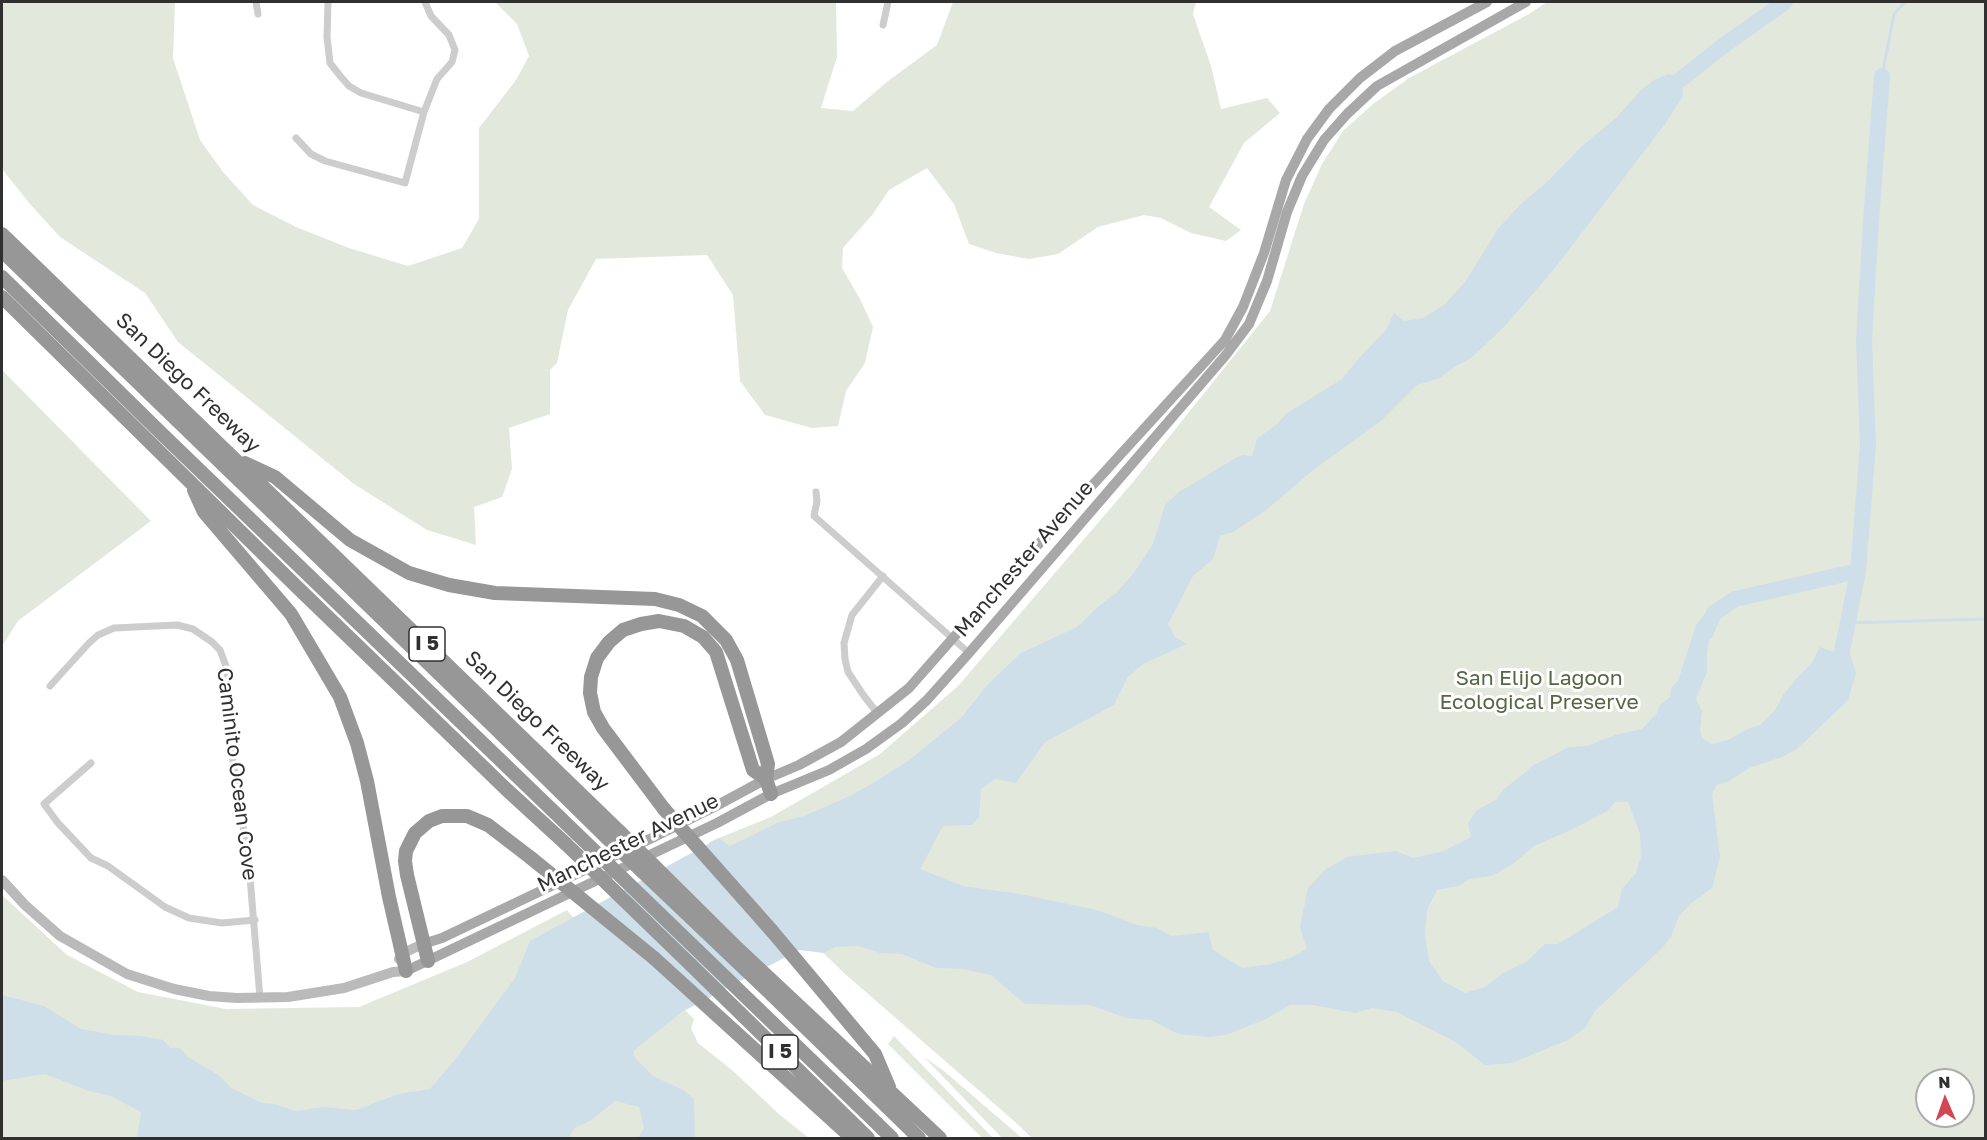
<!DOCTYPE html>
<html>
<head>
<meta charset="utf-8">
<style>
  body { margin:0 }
  #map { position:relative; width:1987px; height:1140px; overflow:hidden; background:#fff; font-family:"Golos Text",sans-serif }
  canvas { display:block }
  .frame { position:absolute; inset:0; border:3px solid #303030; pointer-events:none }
  .north { position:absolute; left:1915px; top:1068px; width:60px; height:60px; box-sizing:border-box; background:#fff; border:2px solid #acacac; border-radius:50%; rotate:358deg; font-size:16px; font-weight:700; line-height:24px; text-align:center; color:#303030 }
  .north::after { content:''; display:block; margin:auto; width:21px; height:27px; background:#d24754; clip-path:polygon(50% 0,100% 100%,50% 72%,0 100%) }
</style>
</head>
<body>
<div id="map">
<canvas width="1987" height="1140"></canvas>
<div class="frame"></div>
<div class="north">N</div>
</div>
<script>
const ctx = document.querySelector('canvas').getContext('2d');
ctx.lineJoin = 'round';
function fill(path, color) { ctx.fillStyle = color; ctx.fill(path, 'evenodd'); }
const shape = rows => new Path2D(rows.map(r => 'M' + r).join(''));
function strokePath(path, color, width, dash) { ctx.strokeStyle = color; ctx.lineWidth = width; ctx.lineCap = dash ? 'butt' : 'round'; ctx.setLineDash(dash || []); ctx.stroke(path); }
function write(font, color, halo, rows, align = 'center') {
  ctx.font = font + ' "Golos Text",sans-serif'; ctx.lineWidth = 6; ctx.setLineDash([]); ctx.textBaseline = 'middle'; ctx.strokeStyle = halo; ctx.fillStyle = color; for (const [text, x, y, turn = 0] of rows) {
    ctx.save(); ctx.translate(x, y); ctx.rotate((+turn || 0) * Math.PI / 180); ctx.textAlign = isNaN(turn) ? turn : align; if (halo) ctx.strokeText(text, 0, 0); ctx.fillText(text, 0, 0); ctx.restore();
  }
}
const green = shape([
  [2,2,175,2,173,58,200,140,223,172,253,205,296,227,349,248,408,266,462,248,479,219,479,128,516,80,529,56,517,24,495,2,836,2,837,57,821,108,853,111,888,81,937,45,953,2,1196,2,1193,14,1211,66,1221,109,1267,98,1280,113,1244,143,1209,207,1241,230,1226,241,1191,233,1161,218,1144,215,1098,227,1058,254,1029,259,996,253,969,244,954,204,927,168,889,190,873,214,843,248,842,268,860,299,873,327,865,363,846,391,838,426,812,428,765,415,740,381,733,295,707,255,596,259,568,310,557,363,550,370,550,414,509,428,512,469,502,497,474,507,476,545,427,530,354,484,178,342,145,293,60,237,30,204,2,169],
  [1547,2,1985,2,1985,1138,1032,1138,1014,1121,844,973,709,842,771,817,880,754,958,686,1133,482,1270,311,1304,204,1322,164,1343,131,1373,104,1409,78,1529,14],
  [1927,1080,1963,1080,1963,1116,1927,1116],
  [2,370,151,521,18,621,2,646],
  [2,895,67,955,138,992,226,1009,359,1007,467,962,567,910,663,1026,685,1010,694,1019,691,1028,698,1043,732,1070,780,1115,809,1138,2,1138],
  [894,1036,993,1138,982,1138,888,1044],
  [924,1057,944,1071,1022,1138,1002,1138]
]);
const water = shape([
  [1668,74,1682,77,1683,96,1665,124,1555,268,1505,326,1471,358,1454,367,1440,378,1417,385,1381,421,1312,471,1265,511,1233,532,1220,536,1213,559,1193,576,1168,624,1175,637,1187,644,1143,664,1128,677,1114,705,1045,742,1016,783,995,779,981,789,979,817,972,825,943,826,920,869,963,886,1020,894,1097,910,1137,925,1157,928,1172,936,1208,932,1213,950,1242,968,1271,964,1290,958,1307,949,1300,927,1308,888,1326,869,1347,857,1396,851,1413,858,1444,851,1471,837,1468,823,1477,810,1496,800,1503,790,1534,765,1569,747,1587,746,1615,735,1642,729,1657,713,1660,705,1670,697,1671,688,1678,681,1696,625,1707,611,1714,613,1714,622,1710,630,1707,655,1707,672,1696,699,1702,711,1700,731,1702,738,1712,744,1728,740,1748,729,1760,725,1775,710,1783,695,1797,678,1811,664,1820,647,1837,653,1841,644,1841,637,1844,635,1856,673,1848,700,1797,749,1782,757,1749,768,1729,781,1717,785,1712,794,1720,857,1712,888,1690,904,1679,916,1671,937,1662,948,1595,1011,1585,1028,1568,1040,1512,1063,1485,1065,1457,1043,1397,1012,1372,1008,1355,1013,1313,1005,1290,1005,1266,1019,1226,1035,1209,1037,1178,1034,1151,1020,1126,1018,1090,1005,1025,1004,991,975,963,969,936,968,902,954,880,953,858,946,835,947,824,953,799,950,682,1012,633,1051,635,1058,653,1076,683,1090,694,1099,695,1138,638,1138,644,1128,639,1107,615,1101,590,1121,576,1127,568,1138,137,1138,141,1112,111,1096,89,1091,45,1074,2,1081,2,995,44,1006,81,1029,115,1035,141,1036,163,1040,170,1048,180,1048,188,1057,220,1076,231,1088,262,1103,275,1104,295,1111,324,1107,356,1110,398,1094,430,1089,454,1061,515,978,530,941,719,838,730,846,779,822,804,816,850,796,875,782,908,761,961,718,989,683,1021,653,1077,627,1099,606,1116,593,1133,574,1153,544,1165,505,1179,492,1234,459,1242,455,1252,456,1257,439,1277,424,1286,414,1342,379,1360,357,1386,330,1394,313,1404,321,1424,318,1445,304,1465,282,1498,229,1520,205,1548,181,1582,146,1617,117,1641,90,1654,80],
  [1615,802,1628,802,1640,834,1641,856,1636,873,1622,889,1618,907,1558,944,1545,944,1526,962,1503,973,1485,987,1465,993,1443,981,1429,961,1425,935,1427,910,1437,890,1458,886,1470,879,1492,876,1513,864,1534,846,1571,830,1607,811]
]);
const stream = shape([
  [1882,76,1894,14,1905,2],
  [1847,623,1986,619]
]);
const river = shape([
  [1666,91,1723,46,1785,2],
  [1706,632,1714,613,1735,599,1858,571],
  [1841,657,1858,571,1868,445,1864,341,1871,221,1882,76]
]);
const street = shape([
  [256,2,258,14],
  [328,2,327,37,330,63,341,77,349,86,361,93,424,112],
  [883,25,888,2],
  [296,138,311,154,325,161,405,183,424,112,437,79,452,62,455,50,449,35,431,16,425,2],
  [816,492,817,501,814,516,969,653],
  [50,686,89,643,98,635,114,628,177,625,193,629,212,642,220,650,227,669,230,742,249,865,260,998],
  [878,714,864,696,848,672,845,659,844,643,852,615,883,576],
  [91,763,44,804,58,823,91,858,108,866,165,907,189,918,222,923,255,920]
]);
const secondary = shape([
  [2,880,25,905,60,936,127,974,174,989,209,996,237,998,288,997,344,988,393,972,406,971],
  [399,959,401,954,423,944]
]);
const primary = shape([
  [423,944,442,938,656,836,716,806,766,779,799,765,841,742,909,688,953,638,1225,340,1243,307,1264,253,1286,180,1307,139,1329,109,1360,78,1395,51,1487,2],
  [406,971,717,823,771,794,829,770,866,749,902,723,927,700,969,653,1225,356,1249,324,1267,281,1287,212,1302,176,1324,140,1347,114,1377,86,1526,2]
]);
const highway = shape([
  [2,234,620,832],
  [2,251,493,726,607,838],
  [2,277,162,434,577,834],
  [2,297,297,587,506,789,566,844],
  [245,463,275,477,350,540,409,573,449,585,495,593,655,599,679,605,702,616,726,640,737,660,768,764,766,779,771,794],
  [194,490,204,512,291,614,340,697,357,743,367,781,389,897,406,971],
  [664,809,603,728,594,712,590,693,591,677,597,658,609,642,623,630,641,624,659,621,684,626,703,637,716,652,753,770,766,779],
  [772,931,875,1054,889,1087],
  [733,944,940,1138],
  [654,958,852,1138],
  [428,961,407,875,405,861,406,851,415,833,429,821,442,816,467,816,488,825,531,858],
  [691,965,868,1138],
  [772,995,919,1138]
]);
const highwayBridge = shape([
  [664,809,772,931],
  [620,832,733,944],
  [577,834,892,1138],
  [607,838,772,995],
  [566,844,691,965],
  [531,858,654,958]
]);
const shields = [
  [427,644,36],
  [780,1052,36]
];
const shieldNames = [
  ["I 5",427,644],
  ["I 5",780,1052]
];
const streetNames = [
  ["San Diego Freeway",188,383,44],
  ["Manchester Avenue",1024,559,-49],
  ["San Diego Freeway",537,721,44],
  ["Caminito Ocean Cove",237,774,83],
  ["Manchester Avenue",628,843,-26]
];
const parkNames = [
  ["San Elijo Lagoon",1539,678],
  ["Ecological Preserve",1539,702]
];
fill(green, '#e3e8dd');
fill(water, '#cedfe9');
strokePath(stream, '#cedfe9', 3);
strokePath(river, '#cedfe9', 16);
strokePath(street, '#cdcdcd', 7);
strokePath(secondary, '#bababa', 10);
strokePath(primary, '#a8a8a8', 10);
strokePath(highway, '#979797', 14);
strokePath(highwayBridge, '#979797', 14);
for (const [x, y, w] of shields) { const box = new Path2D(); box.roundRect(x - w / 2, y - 17, w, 34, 4.5); ctx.fillStyle = '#fff'; ctx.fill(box); strokePath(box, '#303030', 1.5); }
write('bold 20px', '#303030', null, shieldNames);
write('21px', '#303030', '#fff', streetNames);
write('21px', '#546742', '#fff', parkNames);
</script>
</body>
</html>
